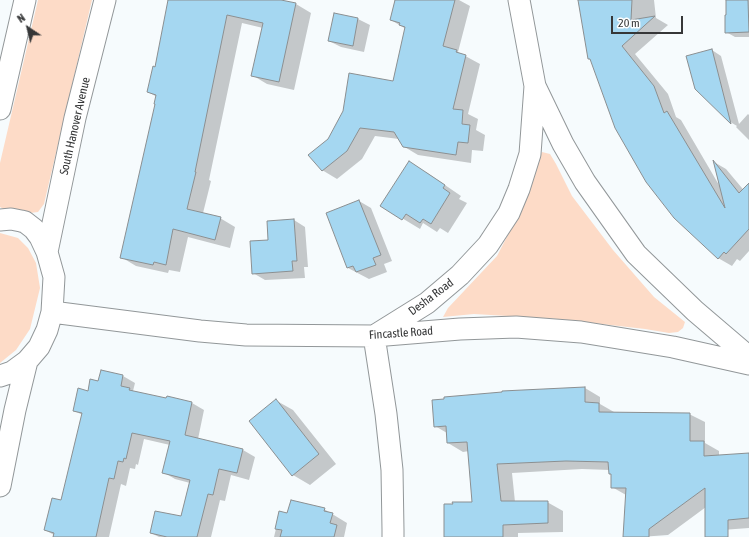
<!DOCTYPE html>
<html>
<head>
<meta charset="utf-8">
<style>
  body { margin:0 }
  #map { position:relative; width:749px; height:537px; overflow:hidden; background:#f6fbfd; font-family:"Asap Condensed",sans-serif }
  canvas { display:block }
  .north { position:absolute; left:8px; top:8px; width:40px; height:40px; -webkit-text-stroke:3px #fff; paint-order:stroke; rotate:325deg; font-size:11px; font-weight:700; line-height:16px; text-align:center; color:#363738 }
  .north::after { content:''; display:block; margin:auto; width:14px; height:18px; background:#363738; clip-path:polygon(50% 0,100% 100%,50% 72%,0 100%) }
  .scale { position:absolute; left:611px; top:16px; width:72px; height:18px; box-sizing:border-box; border:2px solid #363738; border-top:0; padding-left:5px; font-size:12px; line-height:14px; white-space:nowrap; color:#363738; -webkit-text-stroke:3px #fff; paint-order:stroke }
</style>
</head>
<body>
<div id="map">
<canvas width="749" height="537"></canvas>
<div class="north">N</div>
<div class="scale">20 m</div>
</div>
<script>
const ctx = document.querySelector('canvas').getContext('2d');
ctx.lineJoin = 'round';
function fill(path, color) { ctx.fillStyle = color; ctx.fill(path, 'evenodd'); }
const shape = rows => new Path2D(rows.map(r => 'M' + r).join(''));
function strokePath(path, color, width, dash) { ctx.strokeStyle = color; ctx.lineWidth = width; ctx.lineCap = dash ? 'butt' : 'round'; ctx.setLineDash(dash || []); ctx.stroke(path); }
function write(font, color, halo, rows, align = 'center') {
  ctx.font = font + ' "Asap Condensed",sans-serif'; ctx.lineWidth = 4; ctx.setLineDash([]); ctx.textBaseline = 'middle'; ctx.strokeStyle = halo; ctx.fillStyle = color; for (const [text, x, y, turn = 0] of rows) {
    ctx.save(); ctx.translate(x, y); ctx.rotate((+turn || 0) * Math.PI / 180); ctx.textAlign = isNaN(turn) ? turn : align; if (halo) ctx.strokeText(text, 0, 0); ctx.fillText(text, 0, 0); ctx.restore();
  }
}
const green = shape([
  [38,0,92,0,44,204,38,212,22,214,9,212,0,207,0,163],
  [542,152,550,154,556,164,572,196,613,250,654,297,685,322,683,328,678,332,669,333,645,329,558,319,474,314,443,317,448,308,497,256,526,200,539,158],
  [0,233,18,238,28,248,36,263,40,288,30,329,16,350,0,363]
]);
const shadow = shape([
  [170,0,276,0,296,4,311,13,294,90,267,84,252,75,263,28,242,23,209,180,211,181,203,213,220,218,235,227,230,248,188,237,180,272,169,270,168,273,136,266,121,257,157,97,148,92,155,68],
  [396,0,459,0,470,6,458,52,480,64,468,114,478,119,476,130,485,135,483,151,472,150,471,163,418,155,403,146,399,139,375,136,362,159,337,179,322,170,393,82,406,29,391,20],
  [580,0,654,0,656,18,668,25,635,54,668,94,676,117,681,120,719,185,714,162,726,169,747,194,749,196,749,251,740,261,737,259,732,266,718,258,591,60,589,59],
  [727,0,749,0,749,37,735,37,726,32],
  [334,14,358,19,370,25,364,52,341,47,329,41],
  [712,50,721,56,739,124,748,114,749,115,749,140,736,127,737,126,732,123,696,89],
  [426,172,461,196,459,199,467,203,448,233,440,228,437,232,423,223,420,229,382,206],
  [359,201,371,208,392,261,384,264,387,272,369,279,348,268,327,214],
  [294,220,305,227,308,267,304,267,305,278,265,280,253,273,269,241],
  [123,376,135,383,133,391,167,400,168,397,192,403,204,410,198,439,243,450,255,457,249,480,231,475,225,501,220,500,211,537,159,537,151,533,181,517,190,483,175,479,163,472,170,445,144,439,138,465,136,464,135,469,130,468,126,486,121,484,109,537,54,537,54,535,45,530,62,501,83,415,74,411,88,392,99,382],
  [585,388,600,397,600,404,614,412,689,414,705,422,705,443,719,451,719,456,749,454,749,528,722,530,706,507,668,535,640,537,626,495,612,487,612,475,610,474,610,470,582,469,512,473,515,502,547,502,563,511,563,532,518,533,518,537,444,537,473,503,469,451,463,452,448,443,447,433,435,426],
  [277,401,293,410,336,464,310,485,293,475],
  [324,509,347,523,344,537,274,537,280,512,288,514]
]);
const building = shape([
  [168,0,281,0,296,3,279,82,251,76,263,23,227,15,195,172,196,172,187,209,221,217,215,240,173,229,166,265,154,262,153,265,120,258,155,104,154,104,156,95,147,92,153,66,155,67,168,0],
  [395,0,455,0,443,46,457,50,456,52,466,55,453,109,463,110,462,124,470,125,468,143,458,142,456,155,403,147,394,132,360,128,347,151,322,171,308,155,328,139,343,111,349,73,393,81,405,27,399,25,400,23,390,20,395,0],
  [578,0,632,0,631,20,655,16,622,46,654,86,664,113,667,111,725,208,713,160,739,193,749,183,749,229,726,254,724,252,718,259,674,218,646,182,615,128,590,59,588,59,578,0],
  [726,0,748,0,749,32,725,33,725,15,726,15,726,0],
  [334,13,358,18,353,46,328,41,334,13],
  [712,49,731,124,695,89,686,56,712,49],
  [409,161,445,185,443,188,450,193,431,224,423,219,420,223,406,214,402,220,380,206,409,161],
  [359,200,381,255,373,258,376,265,356,272,353,266,347,268,326,213,359,200],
  [294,219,297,261,292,261,293,271,252,274,250,241,268,240,267,221,294,219],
  [101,370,123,375,121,386,130,388,129,390,166,398,167,396,192,402,185,435,243,449,237,473,219,469,213,495,208,494,197,537,167,537,150,533,155,511,181,516,190,480,162,473,170,441,132,433,126,459,124,458,123,462,118,461,114,479,109,478,96,537,53,537,54,533,44,530,52,498,61,500,82,413,73,411,78,388,88,391,90,379,98,381,101,370],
  [585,387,585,402,599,403,599,412,690,413,690,441,704,441,704,456,749,453,749,518,728,520,728,537,705,537,705,488,649,529,649,537,623,537,626,488,611,488,611,474,609,474,608,462,566,461,497,464,501,501,548,501,548,523,503,525,503,537,444,537,444,504,453,504,452,502,472,502,467,442,447,443,446,426,434,427,432,400,444,399,444,397,502,392,502,391,585,387],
  [276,399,319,454,292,476,249,421,276,399],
  [291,500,325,508,324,511,333,513,330,523,337,525,334,537,280,537,282,530,275,529,279,511,287,513,291,500]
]);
const minor = shape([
  [535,86,563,144,585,182,636,254,695,311,749,357],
  [0,109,25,0],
  [0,220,11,219,21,221,25,222,34,229,40,237,47,252,54,277,52,312,47,330,39,347,27,361,12,372,0,376],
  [47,252,75,118,105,0],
  [52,312,200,331,246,335,374,336,460,329,516,327,581,332,673,347,749,364],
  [0,486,15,410,27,361],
  [393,537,393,530,392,470,386,414,374,336,427,303,460,275,488,245,509,213,519,189,530,154,535,86,519,0]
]);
const streetNames = [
  ["South Hanover Avenue",75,126,-77],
  ["Desha Road",431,297,-37],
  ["Fincastle Road",401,333,-4]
];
fill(green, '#fddbc7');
fill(shadow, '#0003');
fill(building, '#a5d7f1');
strokePath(building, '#8b8f91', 1);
strokePath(minor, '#929799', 23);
strokePath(minor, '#fff', 21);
write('12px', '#363738', '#fff', streetNames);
</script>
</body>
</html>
